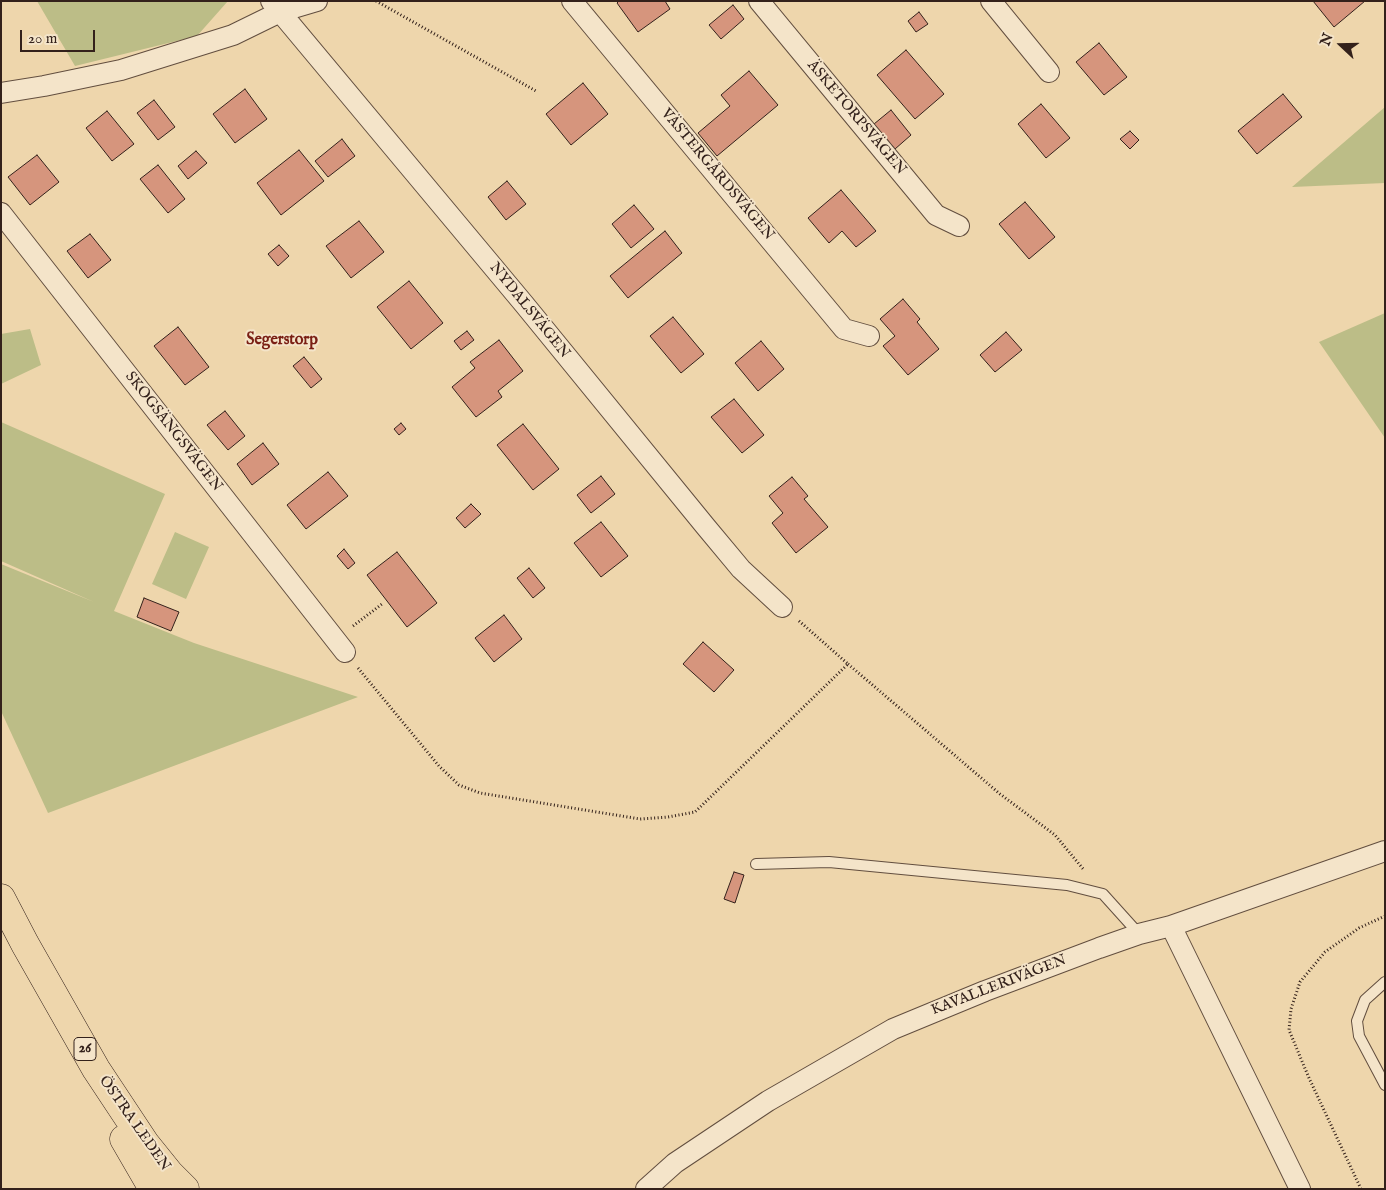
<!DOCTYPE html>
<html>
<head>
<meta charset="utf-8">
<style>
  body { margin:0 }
  #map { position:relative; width:1386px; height:1190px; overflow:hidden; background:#eed6ac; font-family:"IM FELL English",serif }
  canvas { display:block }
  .frame { position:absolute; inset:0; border:2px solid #33211b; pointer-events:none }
  .north { position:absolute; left:1316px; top:20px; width:50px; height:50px; -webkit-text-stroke:4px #f4e4c9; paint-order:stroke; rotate:291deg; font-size:14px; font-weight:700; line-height:20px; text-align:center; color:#33211b }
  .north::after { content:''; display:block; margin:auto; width:18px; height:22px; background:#33211b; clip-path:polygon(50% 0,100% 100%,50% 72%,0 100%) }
  .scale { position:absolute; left:20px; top:30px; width:75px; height:22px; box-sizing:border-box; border:2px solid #33211b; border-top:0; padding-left:6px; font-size:15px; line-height:18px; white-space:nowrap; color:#33211b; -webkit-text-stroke:4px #f4e4c9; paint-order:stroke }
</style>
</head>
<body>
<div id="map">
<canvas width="1386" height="1190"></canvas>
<div class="frame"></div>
<div class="north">N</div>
<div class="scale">20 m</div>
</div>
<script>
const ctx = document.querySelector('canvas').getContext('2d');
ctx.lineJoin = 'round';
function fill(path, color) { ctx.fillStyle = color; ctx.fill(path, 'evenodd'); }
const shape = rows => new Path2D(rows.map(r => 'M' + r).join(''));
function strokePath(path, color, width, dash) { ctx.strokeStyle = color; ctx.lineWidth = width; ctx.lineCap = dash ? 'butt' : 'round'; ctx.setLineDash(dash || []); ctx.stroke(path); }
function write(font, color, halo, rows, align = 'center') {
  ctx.font = font + ' "IM FELL English",serif'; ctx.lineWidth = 4; ctx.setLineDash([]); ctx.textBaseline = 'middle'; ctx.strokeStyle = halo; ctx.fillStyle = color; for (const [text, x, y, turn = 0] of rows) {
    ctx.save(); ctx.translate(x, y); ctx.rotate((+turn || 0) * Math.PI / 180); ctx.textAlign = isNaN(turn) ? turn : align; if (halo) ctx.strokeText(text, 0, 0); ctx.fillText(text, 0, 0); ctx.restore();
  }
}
const green = shape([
  [37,1,228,1,197,36,75,66],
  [1385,107,1385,183,1292,187],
  [1385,313,1385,438,1319,342],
  [30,329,41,365,1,384,1,334],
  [1,422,165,494,114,611,194,643,358,697,48,813,1,711,1,564,94,602,1,561],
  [175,532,209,547,186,599,152,584]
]);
const building = shape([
  [619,1,665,1,670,9,638,32,617,3,619,1],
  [1313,1,1365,1,1334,27,1313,1],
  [733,5,744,19,721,39,709,25,733,5],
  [919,12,928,24,916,32,908,21,919,12],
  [1099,43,1127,77,1104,95,1076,62,1099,43],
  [906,50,944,94,915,119,877,75,906,50],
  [749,71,778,105,717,156,698,133,730,106,721,95,749,71],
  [583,83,608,114,571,145,546,114,583,83],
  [245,89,267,119,235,143,213,114,245,89],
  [1283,94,1302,117,1257,154,1238,131,1283,94],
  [154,100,175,127,158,140,137,113,154,100],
  [1041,104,1070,138,1046,158,1018,124,1041,104],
  [891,110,911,135,895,149,874,124,891,110],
  [107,111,134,144,112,161,86,128,107,111],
  [1130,131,1139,140,1130,149,1120,139,1130,131],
  [342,139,355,156,328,177,315,161,342,139],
  [299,150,324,181,281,215,257,183,299,150],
  [196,151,207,163,188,179,178,166,196,151],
  [37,155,59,182,30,205,8,177,37,155],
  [158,165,185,199,168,213,140,179,158,165],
  [507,181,526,204,506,220,488,197,507,181],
  [841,190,876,231,856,247,842,231,829,243,808,218,841,190],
  [1025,202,1055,237,1029,259,999,224,1025,202],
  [634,205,654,229,631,248,612,224,634,205],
  [359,221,384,252,351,278,326,246,359,221],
  [665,231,682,253,628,298,610,276,665,231],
  [90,234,111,260,88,278,67,251,90,234],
  [279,245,289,256,278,266,268,254,279,245],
  [409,281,443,323,411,349,377,307,409,281],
  [903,299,920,319,917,322,939,349,908,375,883,346,895,336,880,319,903,299],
  [673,317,704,354,681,373,650,336,673,317],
  [178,327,209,367,185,385,154,346,178,327],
  [467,331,474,340,461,350,454,341,467,331],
  [1006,332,1022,350,995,372,980,355,1006,332],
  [499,340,523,371,498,391,502,397,476,417,452,387,475,368,470,362,499,340],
  [761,341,784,369,758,391,735,363,761,341],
  [304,357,322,379,311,388,293,366,304,357],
  [734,399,764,435,742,453,711,417,734,399],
  [225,411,245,436,228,450,207,425,225,411],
  [401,423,406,429,399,435,394,429,401,423],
  [523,424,559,469,533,490,497,445,523,424],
  [263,443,279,464,252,485,237,464,263,443],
  [328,472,348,496,306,529,287,505,328,472],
  [601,476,615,494,591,513,577,495,601,476],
  [792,477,808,496,804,499,828,527,796,553,772,523,783,513,769,496,792,477],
  [471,504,481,514,465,528,456,518,471,504],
  [601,522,628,556,601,577,574,543,601,522],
  [344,549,355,563,348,569,337,556,344,549],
  [397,552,437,603,407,627,367,575,397,552],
  [529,568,545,588,533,598,517,578,529,568],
  [144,598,179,612,171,631,137,617,144,598],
  [504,615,522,639,494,662,475,638,504,615],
  [703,642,734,670,714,692,683,664,703,642],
  [734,872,744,875,735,903,724,899,734,872]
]);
const path = shape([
  [376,1,536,91],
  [353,626,382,604],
  [848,664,1000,794,1055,835,1084,870],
  [358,668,439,766,459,785,480,793,640,819,668,817,695,812,848,664,798,620],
  [1361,1189,1309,1078,1289,1030,1291,1009,1300,982,1325,952,1359,928,1385,916]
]);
const service = shape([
  [756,864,829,862,1067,885,1103,894,1139,934],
  [1385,982,1365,1000,1357,1021,1359,1036,1385,1085]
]);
const minor = shape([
  [271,1,524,304,706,527,741,569,782,607],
  [572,1,844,329,869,336],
  [759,1,936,215,959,226],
  [991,1,1049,72],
  [1,93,44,86,121,70,233,35,280,12,317,1],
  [1,213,345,652],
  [1171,926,1300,1189],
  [646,1189,675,1163,768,1101,893,1029,985,991,1099,948,1139,934,1171,926,1385,851]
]);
const trunk = shape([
  [1,898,25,944,96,1069,145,1143,170,1174,185,1189],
  [124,1139,153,1189]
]);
const shields = [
  [85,1049,22]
];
const shieldNames = [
  ["26",85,1049]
];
const streetNames = [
  ["ÄSKETORPSVÄGEN",856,118,50],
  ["VÄSTERGÅRDSVÄGEN",717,175,50],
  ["NYDALSVÄGEN",529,311,51],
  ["SKOGSÄNGSVÄGEN",173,432,52],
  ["KAVALLERIVÄGEN",999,986,-21],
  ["ÖSTRA LEDEN",134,1124,55]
];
const neighbourhoodNames = [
  ["Segerstorp",282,341]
];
fill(green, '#bcbd87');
fill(building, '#d6957d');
strokePath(building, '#33211b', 1);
strokePath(service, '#624e3f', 12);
strokePath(minor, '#624e3f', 22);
strokePath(trunk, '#33211b', 29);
strokePath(path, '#33211b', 3, [1, 2.5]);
strokePath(service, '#f4e4c9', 10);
strokePath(minor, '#f4e4c9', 20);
strokePath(trunk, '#eed6ac', 28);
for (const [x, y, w] of shields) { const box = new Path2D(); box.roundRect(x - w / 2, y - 11.5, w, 23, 4); ctx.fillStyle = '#f4e4c9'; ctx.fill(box); strokePath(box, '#33211b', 1); }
write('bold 14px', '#33211b', null, shieldNames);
write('15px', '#33211b', '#f4e4c9', streetNames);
write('bold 16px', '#7a1f14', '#f4e4c9', neighbourhoodNames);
</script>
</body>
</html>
